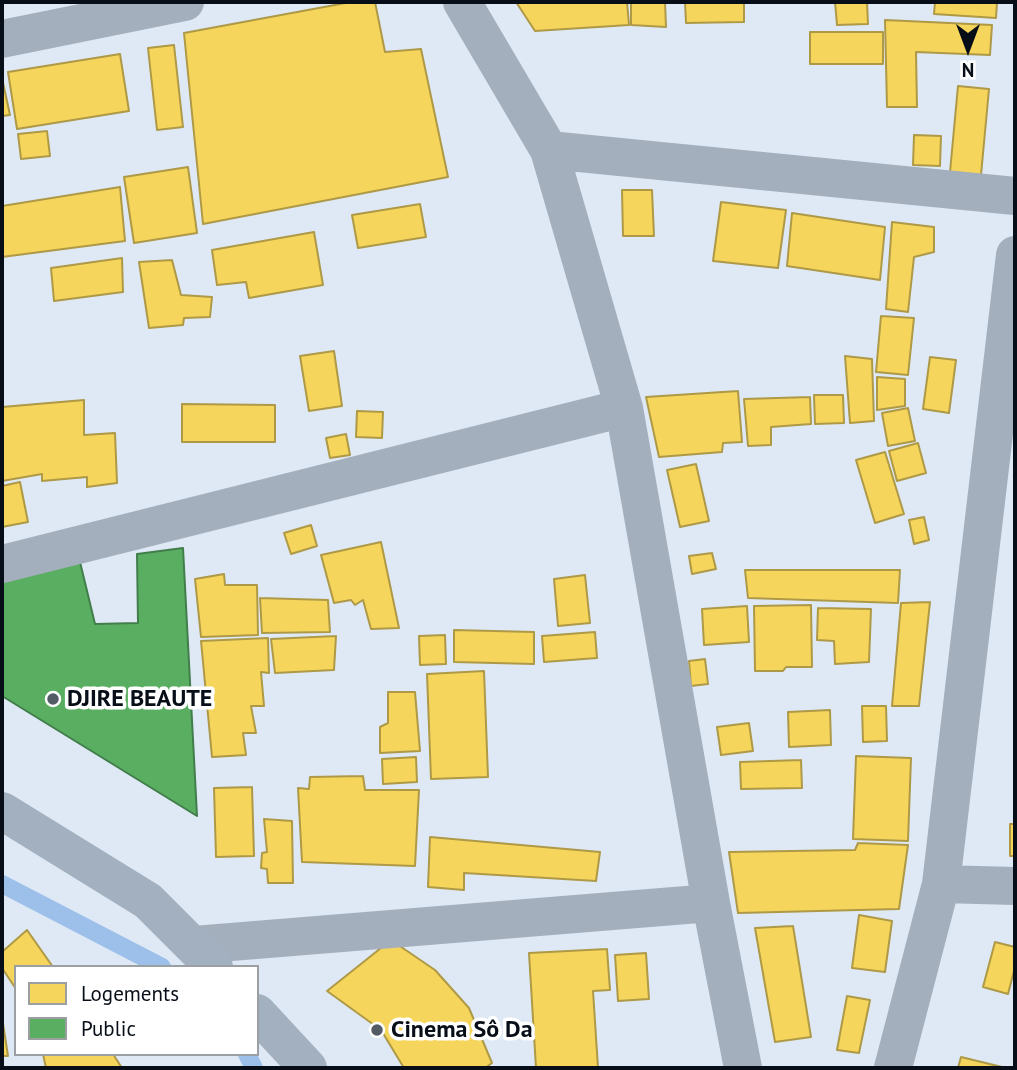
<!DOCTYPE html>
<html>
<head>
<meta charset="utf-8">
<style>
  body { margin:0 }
  #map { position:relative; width:1017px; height:1070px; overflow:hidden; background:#dfe9f5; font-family:"PT Sans",sans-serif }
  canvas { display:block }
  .frame { position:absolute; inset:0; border:4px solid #070e17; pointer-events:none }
  .legend { position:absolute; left:14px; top:965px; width:245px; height:91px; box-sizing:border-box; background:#fff; border:2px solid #9c9fa2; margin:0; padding:9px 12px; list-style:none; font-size:21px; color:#070e17 }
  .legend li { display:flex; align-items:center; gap:14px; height:35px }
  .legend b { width:35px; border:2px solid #9c9fa2 }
  .north { position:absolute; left:933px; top:14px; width:70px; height:70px; -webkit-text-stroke:5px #fff; paint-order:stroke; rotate:180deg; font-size:19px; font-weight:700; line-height:28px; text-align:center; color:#070e17 }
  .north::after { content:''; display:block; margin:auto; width:24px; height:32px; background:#070e17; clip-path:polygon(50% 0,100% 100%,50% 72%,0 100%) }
</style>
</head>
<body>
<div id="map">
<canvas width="1017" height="1070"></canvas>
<div class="frame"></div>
<ul class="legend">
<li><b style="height:19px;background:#f6d55c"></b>Logements</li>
<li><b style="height:19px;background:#5aae61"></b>Public</li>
</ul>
<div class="north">N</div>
</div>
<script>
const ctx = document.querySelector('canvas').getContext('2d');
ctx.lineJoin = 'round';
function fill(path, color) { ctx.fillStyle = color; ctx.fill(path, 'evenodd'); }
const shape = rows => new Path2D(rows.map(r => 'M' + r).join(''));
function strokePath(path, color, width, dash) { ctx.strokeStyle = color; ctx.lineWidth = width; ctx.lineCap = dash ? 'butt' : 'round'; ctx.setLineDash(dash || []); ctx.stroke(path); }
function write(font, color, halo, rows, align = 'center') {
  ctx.font = font + ' "PT Sans",sans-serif'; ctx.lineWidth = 7; ctx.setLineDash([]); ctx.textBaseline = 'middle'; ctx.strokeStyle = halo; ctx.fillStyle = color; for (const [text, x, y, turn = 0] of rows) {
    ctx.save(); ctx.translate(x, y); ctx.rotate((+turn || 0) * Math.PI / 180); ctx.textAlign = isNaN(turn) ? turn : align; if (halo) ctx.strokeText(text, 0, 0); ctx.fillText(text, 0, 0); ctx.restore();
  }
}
const homes = shape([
  [351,2,375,2,385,52,421,49,448,177,203,224,184,33,351,2],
  [516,2,627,2,629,25,535,31,516,2],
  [631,2,665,2,666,27,631,25,631,2],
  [685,2,744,2,744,22,686,23,685,2],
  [835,2,867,2,868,24,837,25,835,2],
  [935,2,997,2,996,18,934,14,935,2],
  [885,20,992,25,990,55,916,52,917,107,887,107,885,20],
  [810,32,883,32,883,64,810,64,810,32],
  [174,45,183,127,157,130,148,48,174,45],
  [120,54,129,111,17,129,8,72,120,54],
  [2,78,10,115,2,116,2,78],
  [958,86,989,89,981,175,950,172,958,86],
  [47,131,50,156,21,159,18,134,47,131],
  [914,135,941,136,940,166,913,165,914,135],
  [188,167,197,233,134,243,124,177,188,167],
  [120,187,125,241,2,257,2,206,120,187],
  [622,190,652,190,654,236,623,236,622,190],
  [721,202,786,210,778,268,713,261,721,202],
  [420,204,426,237,358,248,352,215,420,204],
  [792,213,885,227,880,280,787,266,792,213],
  [892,222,934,227,934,252,914,257,908,312,886,309,892,222],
  [314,232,323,285,249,298,246,282,217,285,212,250,314,232],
  [122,258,123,292,54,301,51,268,122,258],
  [172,260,181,295,212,297,210,317,184,318,183,325,149,328,139,262,172,260],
  [881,316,914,318,908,375,876,372,881,316],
  [334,351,342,406,309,411,300,356,334,351],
  [845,356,872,359,874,421,850,423,845,356],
  [930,357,956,360,949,413,923,409,930,357],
  [877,377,905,379,905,406,877,410,877,377],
  [738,391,742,442,723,443,722,452,659,457,646,397,738,391],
  [814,395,843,395,844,423,815,424,814,395],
  [810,397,811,424,771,427,771,445,748,446,744,399,810,397],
  [84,400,84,435,115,433,117,483,87,487,87,477,42,481,42,474,2,481,2,407,84,400],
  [182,404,275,405,275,442,182,442,182,404],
  [908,408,915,441,888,446,882,413,908,408],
  [357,411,383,412,382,438,356,437,357,411],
  [346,434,350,455,330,458,326,438,346,434],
  [918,443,926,473,897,481,889,451,918,443],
  [885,452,904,514,875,523,856,460,885,452],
  [696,464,709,521,680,527,667,470,696,464],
  [20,482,28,522,2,527,2,486,20,482],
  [924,517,929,540,914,544,909,520,924,517],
  [311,525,317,546,291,554,284,533,311,525],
  [381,542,399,628,371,629,363,600,355,605,351,600,334,603,321,555,381,542],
  [712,553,716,569,692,574,689,556,712,553],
  [745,570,900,570,898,603,748,598,745,570],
  [224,574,225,585,257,585,258,635,201,637,195,579,224,574],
  [585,575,590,623,558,626,554,579,585,575],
  [260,598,328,600,330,632,262,633,260,598],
  [930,602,919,706,892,706,901,603,930,602],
  [811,605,812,667,786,667,783,671,755,671,754,606,811,605],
  [747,606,749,642,704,645,702,609,747,606],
  [818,608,871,609,869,662,835,664,834,641,817,640,818,608],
  [454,630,534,632,534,664,454,662,454,630],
  [595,632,597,658,544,662,542,636,595,632],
  [445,635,446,664,420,665,419,636,445,635],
  [336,636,334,670,275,673,271,639,336,636],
  [268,638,269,673,261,672,264,706,251,706,256,733,243,733,246,755,212,757,201,641,268,638],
  [705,659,708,684,691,686,689,661,705,659],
  [484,671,488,777,431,779,427,674,484,671],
  [388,692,415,692,420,751,380,753,380,727,388,723,388,692],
  [862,706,886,706,887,741,863,742,862,706],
  [830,710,831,745,789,747,788,712,830,710],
  [749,723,753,751,721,755,717,727,749,723],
  [856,756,911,758,908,841,853,839,856,756],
  [416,757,417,782,383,784,382,759,416,757],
  [801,760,802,788,741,789,740,762,801,760],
  [363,776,365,790,419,790,415,866,302,862,298,788,309,789,310,777,363,776],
  [252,787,254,856,216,857,214,788,252,787],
  [264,819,292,821,293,883,268,883,267,869,261,868,262,853,267,852,264,819],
  [1010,824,1015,824,1015,856,1010,856,1010,824],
  [430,837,600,852,596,881,464,873,464,890,428,887,430,837],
  [858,843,908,845,899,909,738,913,729,852,855,850,858,843],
  [859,915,892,921,885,972,852,968,859,915],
  [793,926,811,1037,775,1042,755,928,793,926],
  [27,930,53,967,16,967,16,989,2,968,2,952,27,930],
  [391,940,435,970,469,1008,492,1063,485,1068,404,1068,381,1030,327,991,391,940],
  [995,942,1015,947,1015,967,1008,994,983,987,995,942],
  [607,949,610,990,593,991,598,1068,536,1068,529,953,607,949],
  [646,953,649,999,618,1001,615,955,646,953],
  [847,996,870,1000,859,1053,837,1050,847,996],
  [2,1017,8,1056,2,1056,2,1017],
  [43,1054,113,1054,122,1068,46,1068,43,1054],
  [961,1057,1002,1067,958,1068,961,1057]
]);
const public = shape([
  [183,548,197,816,2,696,2,582,80,562,95,624,138,623,137,554,183,548]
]);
const stream = shape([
  [2,884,162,967],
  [247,1054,254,1068]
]);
const minor = shape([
  [462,2,549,150,624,408,711,903,743,1068],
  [2,39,185,2],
  [549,150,1015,196],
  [2,564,624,408],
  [941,884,1015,886],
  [194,945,711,903],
  [893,1068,941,884,1015,255]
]);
const major = shape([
  [2,811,148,901,214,967],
  [257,1013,308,1068]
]);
const markers = [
  [53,699,7,"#535b65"],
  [377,1030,7,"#535b65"]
];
const poiNames = [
  ["DJIRE BEAUTE",67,699],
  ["Cinema Sô Da",391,1030]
];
fill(homes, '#f6d55c');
strokePath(homes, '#ae9947', 2);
fill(public, '#5aae61');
strokePath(public, '#417e4b', 2);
strokePath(stream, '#9cc0ea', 18);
strokePath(minor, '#a4afbd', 38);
strokePath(major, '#a2b0bf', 38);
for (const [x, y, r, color] of markers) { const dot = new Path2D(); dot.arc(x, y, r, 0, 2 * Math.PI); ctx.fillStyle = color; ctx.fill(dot); strokePath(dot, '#fff', 2.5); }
write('bold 24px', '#070e17', '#fff', poiNames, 'left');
</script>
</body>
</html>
